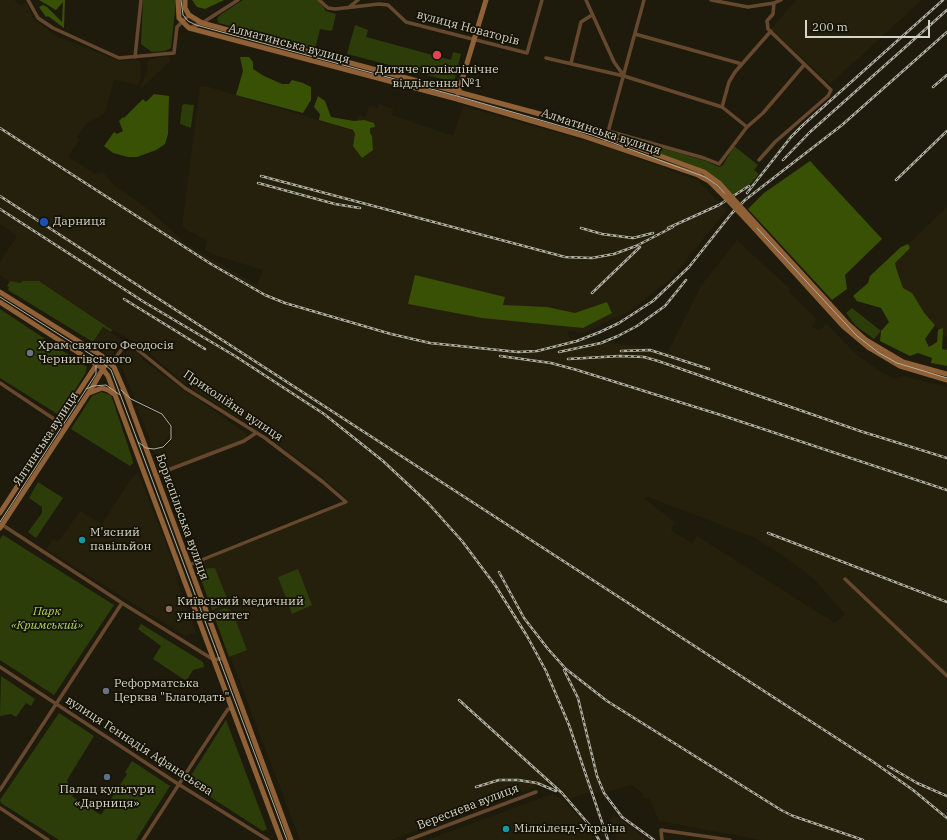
<!DOCTYPE html>
<html>
<head>
<meta charset="utf-8">
<style>
  body { margin:0 }
  #map { position:relative; width:947px; height:840px; overflow:hidden; background:#1e1b0d; font-family:"IBM Plex Serif",serif }
  canvas { display:block }
  .scale { position:absolute; left:805px; top:20px; width:125px; height:18px; box-sizing:border-box; border:2px solid #d5d4ca; border-top:0; padding-left:5px; font-size:12px; line-height:14px; white-space:nowrap; color:#d5d4ca; -webkit-text-stroke:3px #151205; paint-order:stroke }
</style>
</head>
<body>
<div id="map">
<canvas width="947" height="840"></canvas>
<div class="scale">200 m</div>
</div>
<script>
const ctx = document.querySelector('canvas').getContext('2d');
ctx.lineJoin = 'round';
function fill(path, color) { ctx.fillStyle = color; ctx.fill(path, 'evenodd'); }
const shape = rows => new Path2D(rows.map(r => 'M' + r).join(''));
function strokePath(path, color, width, dash) { ctx.strokeStyle = color; ctx.lineWidth = width; ctx.lineCap = dash ? 'butt' : 'round'; ctx.setLineDash(dash || []); ctx.stroke(path); }
function write(font, color, halo, rows, align = 'center') {
  ctx.font = font + ' "IBM Plex Serif",serif'; ctx.lineWidth = 3.5; ctx.setLineDash([]); ctx.textBaseline = 'middle'; ctx.strokeStyle = halo; ctx.fillStyle = color; for (const [text, x, y, turn = 0] of rows) {
    ctx.save(); ctx.translate(x, y); ctx.rotate((+turn || 0) * Math.PI / 180); ctx.textAlign = isNaN(turn) ? turn : align; if (halo) ctx.strokeText(text, 0, 0); ctx.fillText(text, 0, 0); ctx.restore();
  }
}
const built = shape([
  [0,0,14,0,21,5,26,2,33,18,56,36,119,61,136,60,140,62,141,78,138,85,114,80,105,113,87,123,77,137,79,140,68,157,95,174,103,172,114,185,147,208,185,243,257,285,263,270,217,256,205,250,207,241,182,227,200,86,209,87,354,131,358,115,365,117,369,106,377,108,379,104,393,109,392,115,453,136,463,106,604,146,697,180,727,210,669,281,628,312,584,333,568,331,568,338,646,347,668,352,701,286,737,240,790,289,789,292,813,315,816,319,812,327,818,330,822,329,826,323,856,354,881,372,896,379,904,376,947,387,947,840,760,840,659,821,649,798,644,798,642,793,632,785,606,792,584,794,571,799,552,781,391,840,300,840,195,564,346,504,348,500,320,475,264,434,184,383,136,342,112,330,39,281,12,283,0,275,0,262,17,236,0,224],
  [648,497,753,537,782,555,814,579,845,614,835,623,697,536,692,544,671,530,675,522,643,498],
  [796,0,922,0,830,84,771,29],
  [167,56,169,57,170,61,142,88,140,86,148,72,147,70,148,60],
  [947,207,947,338,882,269],
  [103,327,122,340,111,357,92,344],
  [130,350,134,350,140,354,143,360,168,379,246,433,248,438,161,473,154,451,166,448,174,437,175,431,172,424,160,411,135,399,122,368,117,361,125,352],
  [136,404,162,416,167,422,170,433,164,443,153,448],
  [138,472,178,575,176,578,197,636,193,633,185,636,46,549,53,539,58,542,80,511,102,524,131,479],
  [552,794,562,799,584,823,594,840,427,840],
  [613,814,615,814,647,840,617,840,610,820]
]);
const green = shape([
  [143,0,176,0,171,48,165,51,152,52,141,44],
  [243,0,317,0,325,9,325,11,336,14,332,31,320,29,315,49,219,23,217,19,220,15],
  [355,25,368,30,366,37,451,60,453,52,461,54,454,82,347,54],
  [184,104,194,105,191,128,180,124,182,106],
  [613,134,706,161,719,167,723,165,734,146,758,165,754,170,759,174,751,183,733,196,715,177,617,138],
  [10,281,20,283,23,281,39,281,112,330,111,332,103,327,93,342,8,290,9,287,7,286],
  [852,308,881,331,874,339,856,326,846,313],
  [0,309,87,367,85,374,59,415,0,378],
  [101,392,111,395,132,458,133,463,130,466,71,429,92,396],
  [38,482,63,498,36,538,28,532,42,513,42,507,29,498],
  [3,535,114,605,54,695,0,660,0,539],
  [215,568,227,598,224,605,212,610,197,569],
  [298,569,312,605,292,614,278,577],
  [225,608,232,611,247,650,229,657,213,613],
  [141,624,203,662,204,667,193,670,186,681,153,659,161,646,138,629],
  [1,676,35,699,31,706,26,703,16,717,11,714,0,716],
  [59,713,94,736,67,780,73,797,101,815,127,774,125,772,132,761,170,786,136,840,59,840,1,803,0,800],
  [226,720,267,829,263,831,187,782]
]);
const forest = shape([
  [39,0,65,0,64,28,48,16,46,17,39,7,43,5,47,7,62,22,63,2,56,10],
  [192,0,224,0,205,9,197,7],
  [240,57,249,57,253,62,253,69,264,76,282,84,289,84,292,80,303,83,311,87,311,100,303,113,236,95,243,71],
  [154,94,169,96,168,134,165,144,156,150,137,157,128,157,113,153,104,146,114,132,117,134,123,131,119,121,123,117,124,118,143,99,146,102],
  [318,96,325,101,331,117,354,121,364,120,374,123,375,127,370,128,370,133,372,136,373,150,362,158,353,146,355,134,353,130,319,120,320,114,314,107],
  [810,161,882,239,845,275,847,289,832,300,748,209,764,193],
  [908,244,910,248,895,263,897,271,903,288,912,293,925,314,935,325,925,339,929,347,937,342,938,330,943,328,942,349,947,350,947,366,931,363,932,358,918,353,910,356,880,341,881,331,889,322,881,308,857,301,853,296,868,283,870,276,901,247],
  [415,275,505,297,503,305,547,307,575,313,607,302,612,313,583,328,482,318,408,304]
]);
const street = shape([
  [28,0,38,18,53,28,119,58,174,53,177,27,189,15],
  [319,0,328,8,335,9,379,4,388,5,406,22,527,53,542,0],
  [586,0,614,62,624,76],
  [711,0,748,7,774,3,781,0],
  [348,8,358,0],
  [189,28,202,23,238,0],
  [635,34,742,64],
  [135,57,141,0],
  [546,58,624,76,722,107,747,127],
  [571,63,581,22,592,15],
  [722,107,729,82,735,72,771,31],
  [608,131,704,158,719,164,747,127,763,113,804,65],
  [605,143,644,0],
  [759,160,775,142,828,96,831,90,768,29,767,21,773,14,774,3],
  [111,363,123,348,133,346,185,388,265,438,323,482,346,502,189,565],
  [0,383,66,427],
  [155,475,244,441,256,433],
  [1,524,122,603,214,660,223,658],
  [845,579,947,676],
  [0,667,175,782,268,840],
  [0,790,122,603],
  [0,808,48,840],
  [143,840,201,750,228,709,232,709],
  [408,840,536,792],
  [662,840,661,830,730,840]
]);
const secondary = shape([
  [178,0,179,18,189,28,457,99,580,135,698,175,709,181,724,196],
  [185,0,185,8,189,15,202,23,577,124,616,140,704,172,719,183,728,193],
  [458,93,486,0],
  [757,225,847,323,866,340,903,362,947,374],
  [754,228,843,326,868,347,900,366,947,380],
  [0,292,102,356,114,367,127,397,291,840],
  [0,302,96,364,102,368,108,376,281,840],
  [89,393,102,388,108,390,114,394],
  [0,513,102,356],
  [0,528,93,386,108,360]
]);
const tram = shape([
  [181,0,183,15,188,21,196,25,457,96,592,135,705,177,717,185,857,336,879,353,897,363,947,378],
  [0,297,98,359,111,370,287,840],
  [86,389,93,386,106,385,120,395],
  [121,390,131,399,162,414,171,426,171,439,163,447,154,449,146,448,138,442],
  [0,522,96,374,96,364,91,355]
]);
const rail = shape([
  [933,87,947,75],
  [0,128,211,264,265,295,285,303,391,334,430,343,518,352,537,351,577,341,600,332,619,323,653,301,689,267,732,213,745,200,842,125,947,32],
  [783,160,810,132,947,10],
  [261,176,565,257,592,258,614,254,636,246,673,227],
  [896,180,947,131],
  [258,183,335,204,360,208],
  [747,193,791,137,803,125,943,0],
  [0,196,872,761,913,790,947,818],
  [0,209,144,302,235,356,324,414,383,461,428,503,462,541,495,585,527,636,546,671,569,725,608,840],
  [581,228,602,234,633,238,653,233],
  [668,228,719,205,749,186],
  [592,293,640,247],
  [124,299,205,349],
  [621,351,650,350,709,369],
  [559,352,601,343,618,336,637,326,665,306,686,280],
  [500,356,551,363,577,370,724,416,947,490],
  [568,359,620,356,644,357,658,361,860,431,947,458],
  [768,533,947,602],
  [499,572,524,618,548,649,566,669,607,701,781,810,793,816,863,840],
  [564,670,578,698,597,776,604,793,622,817,654,840],
  [459,700,562,793,592,828,599,840],
  [888,766,917,783,947,796],
  [476,787,499,780,518,780,537,783,556,791]
]);
const secondaryBridge = shape([
  [728,193,757,225],
  [724,196,754,228]
]);
const markers = [
  [437,55,5,"#e0444e"],
  [44,222,5,"#1a4fb4"],
  [30,353,4,"#6b7280"],
  [82,540,4,"#0f9aa8"],
  [169,609,4,"#8d6e63"],
  [106,691,4,"#6b7280"],
  [107,777,4,"#5c6f8a"],
  [506,829,4,"#0f9aa8"]
];
const streetNames = [
  ["вулиця Новаторів",468,28,15],
  ["Алматинська вулиця",289,44,15],
  ["Алматинська вулиця",601,132,18],
  ["Приколійна вулиця",233,406,34],
  ["Ялтинська вулиця",46,439,-57],
  ["Бориспільська вулиця",182,517,70],
  ["вулиця Геннадія Афанасьєва",139,746,33],
  ["Вереснева вулиця",468,807,-21]
];
const poiNames = [
  ["Дитяче поліклінічне",437,70,"center"],
  ["відділення №1",437,84,"center"],
  ["Дарниця",53,222],
  ["Храм святого Феодосія",38,346],
  ["Чернигівського",38,360],
  ["М'ясний",90,533],
  ["павільйон",90,547],
  ["Київський медичний",177,602],
  ["університет",177,616],
  ["Реформатська",114,684],
  ["Церква \"Благодать\"",114,698],
  ["Палац культури",107,790,"center"],
  ["«Дарниця»",107,804,"center"],
  ["Мілкіленд-Україна",514,829]
];
const parkNames = [
  ["Парк",47,612],
  ["«Кримський»",47,626]
];
fill(built, '#24200b');
fill(green, '#2c3d0a');
fill(forest, '#395104');
strokePath(street, '#66482e', 3.5);
strokePath(secondary, '#906136', 5);
strokePath(tram, '#b1afa4', 1);
strokePath(rail, '#b1afa4', 2.5);
strokePath(rail, '#151205', 1, [3]);
strokePath(secondaryBridge, '#906136', 5);
for (const [x, y, r, color] of markers) { const dot = new Path2D(); dot.arc(x, y, r, 0, 2 * Math.PI); ctx.fillStyle = color; ctx.fill(dot); strokePath(dot, '#151205', 1.5); }
write('12px', '#d5d4ca', '#151205', streetNames);
write('12px', '#d5d4ca', '#151205', poiNames, 'left');
write('italic 12px', '#acd861', '#151205', parkNames);
</script>
</body>
</html>
